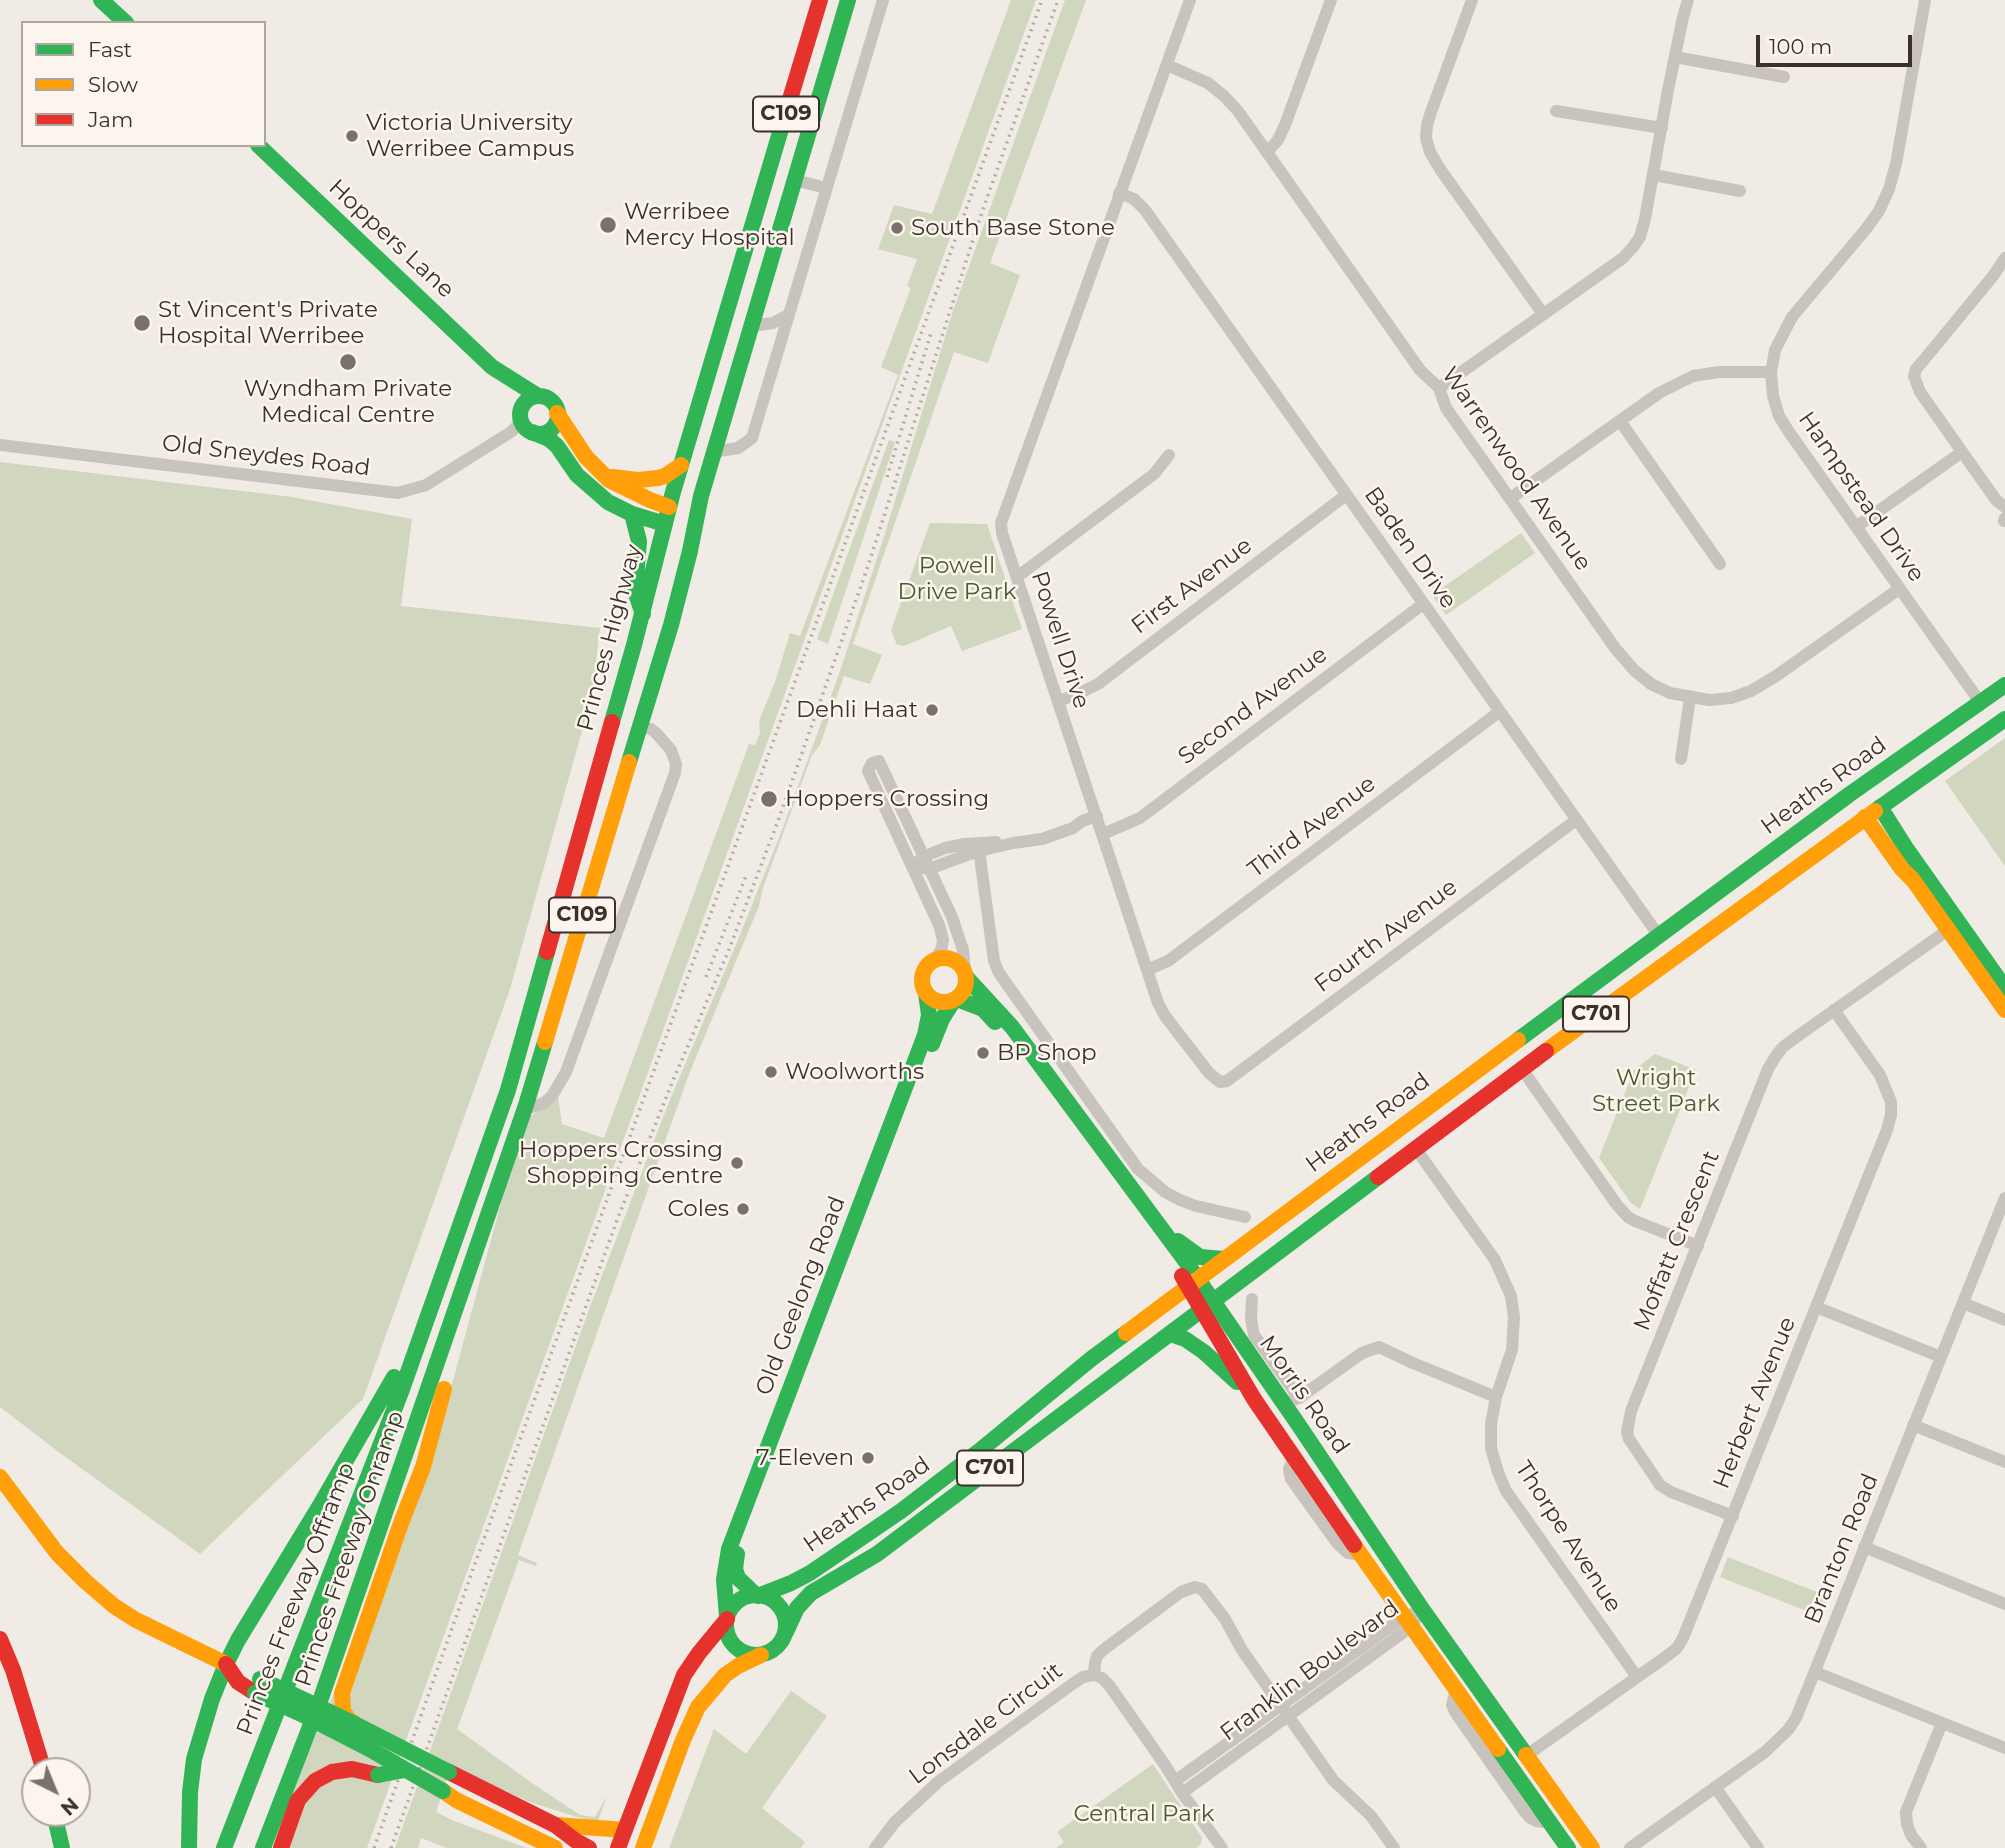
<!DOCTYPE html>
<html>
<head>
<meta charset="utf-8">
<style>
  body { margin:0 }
  #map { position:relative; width:2005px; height:1848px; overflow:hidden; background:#f0ebe5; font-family:Montserrat,sans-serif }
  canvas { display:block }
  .legend { position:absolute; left:21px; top:21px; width:245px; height:126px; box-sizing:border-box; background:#fbf5ee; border:2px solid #aea6a0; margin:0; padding:9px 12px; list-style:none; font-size:21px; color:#3b302b }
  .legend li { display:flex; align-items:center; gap:14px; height:35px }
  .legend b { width:35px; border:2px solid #aea6a0 }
  .north { position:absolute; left:21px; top:1757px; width:70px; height:70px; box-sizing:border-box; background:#fbf5ee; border:2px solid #aea6a0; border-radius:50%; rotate:137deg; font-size:19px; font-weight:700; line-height:28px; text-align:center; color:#3b302b }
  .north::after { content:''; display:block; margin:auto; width:24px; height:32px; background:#7a716c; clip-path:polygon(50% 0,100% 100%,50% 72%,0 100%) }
  .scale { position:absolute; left:1756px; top:35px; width:156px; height:32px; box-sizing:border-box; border:4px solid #3b302b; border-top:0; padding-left:9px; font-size:21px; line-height:24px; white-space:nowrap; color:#3b302b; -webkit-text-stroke:5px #fbf5ee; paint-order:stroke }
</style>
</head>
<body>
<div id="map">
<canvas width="2005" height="1848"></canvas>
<ul class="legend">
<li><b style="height:9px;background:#30b455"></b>Fast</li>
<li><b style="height:9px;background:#ff9f0a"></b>Slow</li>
<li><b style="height:9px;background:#e5322d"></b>Jam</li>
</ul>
<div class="north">N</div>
<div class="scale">100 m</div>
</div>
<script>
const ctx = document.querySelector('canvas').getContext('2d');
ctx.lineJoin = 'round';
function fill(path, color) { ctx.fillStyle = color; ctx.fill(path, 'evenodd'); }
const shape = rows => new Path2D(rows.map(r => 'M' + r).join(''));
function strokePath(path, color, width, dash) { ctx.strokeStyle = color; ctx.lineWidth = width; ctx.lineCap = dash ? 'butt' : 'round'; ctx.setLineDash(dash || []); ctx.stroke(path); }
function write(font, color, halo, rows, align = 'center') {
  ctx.font = font + ' Montserrat,sans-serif'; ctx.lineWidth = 5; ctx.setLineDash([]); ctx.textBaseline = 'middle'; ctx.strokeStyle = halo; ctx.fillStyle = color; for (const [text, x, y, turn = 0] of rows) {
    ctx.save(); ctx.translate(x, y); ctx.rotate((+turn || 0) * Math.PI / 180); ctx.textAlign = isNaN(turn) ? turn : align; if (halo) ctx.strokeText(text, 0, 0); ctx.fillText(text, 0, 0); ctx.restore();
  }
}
const green = shape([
  [1011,0,1036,0,367,1848,290,1848,278,1825,421,1487,455,1373,508,1177,528,1118,558,1097,562,1124,604,1138,749,744,755,745,760,733,759,721,775,682,790,633,800,636,898,375,881,367,911,288,907,286,917,259,878,249,894,205,932,214],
  [1065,0,1086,0,990,263,1020,275,988,363,954,352,853,644,882,655,870,684,844,676,820,745,812,755,763,888,759,906,689,1074,518,1555,537,1563,536,1566,519,1560,457,1729,532,1783,580,1815,595,1817,607,1796,598,1821,580,1818,533,1803,469,1776,449,1772,436,1812,454,1821,527,1848,447,1848,421,1838,418,1848,395,1848,588,1312,669,1102,735,947,782,830,839,674,882,543,953,311],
  [889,440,895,442,828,644,817,639],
  [0,462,292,497,412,519,401,606,600,628,592,695,510,989,363,1399,200,1554,60,1453,0,1407],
  [930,523,987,524,1022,629,962,651,951,626,904,646,897,645,891,630],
  [1521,533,1535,553,1446,615,1432,595],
  [2005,738,2005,866,1945,781],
  [1655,1054,1696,1070,1640,1209,1631,1203,1599,1158,1634,1070],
  [1728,1557,1829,1597,1822,1617,1720,1577],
  [791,1691,827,1716,762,1808,805,1842,801,1848,669,1848,714,1729,746,1754],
  [1153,1764,1202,1838,1201,1844,1196,1848,1056,1848,1064,1842,1057,1832]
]);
const street = shape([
  [1190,0,1001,523,1002,533,1158,1003,1165,1016,1209,1073,1220,1082,1227,1081,1576,820],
  [1472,0,1431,112,1427,125,1426,138,1430,152,1440,169,1543,314],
  [1925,0,1896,164,1889,189,1879,211,1866,229,1792,317,1775,350,1771,372,1773,396,1779,416,1789,432,1980,702],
  [1675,57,1784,77],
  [1167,65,1208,83,1224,96,1238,111,1420,370,1439,388,1446,408,1615,648,1634,670,1651,684,1670,693,1709,700,1731,698,1751,691,1776,676,1899,589],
  [1556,111,1662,128],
  [1267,152,1278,140,1285,125,1331,0],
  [1654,175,1740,191],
  [795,180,826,188],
  [1119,193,1134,199,1145,210,1659,936],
  [2005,258,1993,276,1923,361,1916,369,1914,376,1920,392,1996,500,2005,507],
  [752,326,773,323,788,315],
  [1439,388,1623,258,1633,247,1640,237,1645,219,1668,90,1683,17,1688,0],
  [1620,421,1720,564],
  [0,445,398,493,426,485,511,432,521,422],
  [713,452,738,448,752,438,883,0],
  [1511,498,1659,393,1693,376,1719,372,1771,372],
  [2004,521,2005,518],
  [1856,527,1962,452],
  [1017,577,1154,474,1169,455],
  [1059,701,1080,693,1098,684,1346,495],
  [1681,759,1690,698],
  [1103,834,1140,818,1423,604],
  [965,844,980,857,994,961,999,973,1138,1169,1165,1192,1180,1200,1196,1206,1245,1217],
  [917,863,923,857,945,848,965,844,996,842],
  [924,868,929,869,975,852,1013,843,1042,839,1073,828,1082,821,1097,816],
  [936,960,942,947,943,940,939,925,868,771,872,763,879,761,952,917,963,950,965,971],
  [1147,970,1168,961,1499,712],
  [1522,1069,1617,1205,1628,1217,1635,1221,1698,1246],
  [526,1105,532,1107,544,1103,552,1096,566,1072,675,773,676,764,671,750,657,734,651,729,640,726],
  [1416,1149,1495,1260,1511,1296,1514,1317,1512,1350,1496,1397,1491,1424,1491,1448,1498,1472,1506,1491,1521,1512,1637,1677],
  [1252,1299,1251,1319,1254,1335,1299,1398],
  [1963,1303,2005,1320],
  [1816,1307,1941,1357],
  [1283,1403,1299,1398,1362,1353,1379,1347,1413,1363,1496,1397],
  [1913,1425,2005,1462],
  [1295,1457,1289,1469,1291,1479,1337,1543,1348,1553,1362,1556],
  [1733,1516,1671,1492,1660,1485,1629,1439,1627,1432,1631,1411,1768,1069,1776,1056,1783,1047,1802,1033,1948,930],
  [1864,1547,2005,1604],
  [1815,1672,2005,1748],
  [1094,1675,1095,1663,1097,1656,1103,1650,1181,1592,1195,1587,1202,1589,1225,1619,1242,1650,1333,1780,1371,1816,1394,1848],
  [1456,1689,1452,1705,1455,1712,1525,1812,1530,1818,1536,1821,1551,1823],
  [1527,1755,1667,1656,1677,1648,1683,1638,1887,1130,1891,1115,1891,1102,1880,1075,1834,1010],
  [1175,1781,1404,1617,1412,1614],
  [1715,1787,1758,1848],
  [1182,1793,1411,1627,1422,1609],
  [875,1848,895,1822,938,1782,1071,1685,1083,1677,1094,1675,1102,1678,1109,1685,1165,1765,1182,1793,1222,1848],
  [1630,1848,1765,1752,1788,1730,1796,1718,2005,1198],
  [1921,1848,1911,1835,1907,1824,1906,1812,1942,1723]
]);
const fast = shape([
  [101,0,126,23],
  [258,145,492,367,538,396],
  '520 415a19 19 0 1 1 38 0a19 19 0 1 1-38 0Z',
  [532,432,549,439,557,446,577,475,608,502,632,514,665,524],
  [632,514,639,541,635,591,643,614],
  [612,722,634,645,673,492,784,119],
  [629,762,671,625,690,551,701,496,848,0],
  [1880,807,1906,848,2005,988],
  [1875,811,2005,719],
  [966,977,1012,1027,1184,1259,1298,1424,1422,1609,1526,1755],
  [957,999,983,1009,995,1022],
  [1518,1040,1850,794,2005,685],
  [932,1044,942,1019,954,1000],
  [1178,1241,1200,1257,1224,1259],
  [1170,1334,1185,1339,1204,1352,1237,1382],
  [737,1554,735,1569,738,1578,756,1595],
  '726 1625a30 30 0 1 1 60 0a30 30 0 1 1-60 0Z',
  [758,1596,791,1583,810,1573,901,1511,983,1448,1091,1359,1126,1333],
  [727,1617,724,1579,729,1549,925,1035,929,1015,926,993],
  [786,1632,797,1608,811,1593,877,1554,1378,1177],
  [1498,1749,1568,1848],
  [54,1813,62,1848],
  [189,1848,190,1792,194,1759,212,1699,226,1664,238,1640,319,1507,394,1377],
  [224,1848,401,1392,508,1090,547,952],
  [263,1848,320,1701,526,1105,545,1042]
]);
const slow = shape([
  [557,413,586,457,609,480,650,500,669,507],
  [612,477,638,480,658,478,665,476,681,465],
  [1865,817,1902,869,1913,880,2005,1010],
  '922 980a22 22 0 1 1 44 0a22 22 0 1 1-44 0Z',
  [545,1042,629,762],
  [1546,1051,1875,811],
  [1126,1333,1518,1040],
  [0,1477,57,1553,85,1581,114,1606,136,1620,226,1664],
  [1354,1545,1498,1749],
  [355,1724,349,1720,343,1711,342,1693,401,1523,423,1467,444,1389],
  [1526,1755,1592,1848],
  [443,1791,456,1800,555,1848],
  [556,1825,625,1830],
  [643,1848,683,1740,698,1707,725,1675,738,1666,761,1655]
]);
const jam = shape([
  [784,119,820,0],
  [547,952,612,722],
  [1378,1177,1546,1051],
  [1182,1276,1254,1399,1354,1545],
  [0,1639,13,1670,44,1771],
  [226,1664,238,1682,255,1693],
  [449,1772,555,1825,576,1841,589,1848],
  [281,1848,298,1800,315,1781,332,1772,352,1769,378,1775],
  [618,1848,684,1675,699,1653,727,1619]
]);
const rail = shape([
  [887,477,931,333],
  [706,977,746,876],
  [374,1848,472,1572,1042,0],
  [391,1848,617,1220,672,1083,728,952,778,821,868,566,982,212,1058,0]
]);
const fastBridge = shape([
  [260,1679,355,1724,449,1772],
  [255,1693,301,1714,373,1751,443,1791],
  [378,1775,405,1770]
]);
const markers = [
  [352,136,7,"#7a716c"],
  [608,225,9,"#7a716c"],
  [897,228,7,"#7a716c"],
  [142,323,9,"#7a716c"],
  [348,362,9,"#7a716c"],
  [932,710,7,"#7a716c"],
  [769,799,9,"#7a716c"],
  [983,1053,7,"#7a716c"],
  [771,1072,7,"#7a716c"],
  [737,1163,7,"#7a716c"],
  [743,1209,7,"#7a716c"],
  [868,1458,7,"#7a716c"]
];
const shields = [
  [786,114,66],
  [582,915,66],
  [1596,1014,66],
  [990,1468,66]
];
const shieldNames = [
  ["C109",786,114],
  ["C109",582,915],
  ["C701",1596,1014],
  ["C701",990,1468]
];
const poiNames = [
  ["Victoria University",366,123],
  ["Werribee Campus",366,149],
  ["Werribee",624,212],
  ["Mercy Hospital",624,238],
  ["South Base Stone",911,228],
  ["St Vincent's Private",158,310],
  ["Hospital Werribee",158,336],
  ["Wyndham Private",348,389,"center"],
  ["Medical Centre",348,415,"center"],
  ["Dehli Haat",918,710,"right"],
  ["Hoppers Crossing",785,799],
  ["BP Shop",997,1053],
  ["Woolworths",785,1072],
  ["Hoppers Crossing",723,1150,"right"],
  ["Shopping Centre",723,1176,"right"],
  ["Coles",729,1209,"right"],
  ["7-Eleven",854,1458,"right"]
];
const streetNames = [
  ["Hoppers Lane",391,239,43],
  ["Old Sneydes Road",266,456,7],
  ["Warrenwood Avenue",1516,469,55],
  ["Hampstead Drive",1861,497,55],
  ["Baden Drive",1410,548,55],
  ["First Avenue",1192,586,-37],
  ["Princes Highway",610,638,-75],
  ["Powell Drive",1060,640,72],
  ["Second Avenue",1253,706,-37],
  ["Heaths Road",1824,786,-36],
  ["Third Avenue",1312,827,-37],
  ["Fourth Avenue",1386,936,-37],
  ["Heaths Road",1368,1123,-37],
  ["Moffatt Crescent",1677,1241,-68],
  ["Old Geelong Road",801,1296,-69],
  ["Morris Road",1304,1395,55],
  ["Herbert Avenue",1755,1403,-68],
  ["Heaths Road",867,1505,-35],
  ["Thorpe Avenue",1568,1537,57],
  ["Princes Freeway Onramp",350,1549,-71],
  ["Branton Road",1842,1549,-68],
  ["Princes Freeway Offramp",296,1599,-69],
  ["Franklin Boulevard",1310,1671,-37],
  ["Lonsdale Circuit",986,1724,-37]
];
const parkNames = [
  ["Powell",957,566],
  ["Drive Park",957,592],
  ["Wright",1656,1078],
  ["Street Park",1656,1104],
  ["Central Park",1144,1814]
];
fill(green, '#d1d6bf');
strokePath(street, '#c9c3be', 12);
strokePath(fast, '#30b455', 16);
strokePath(slow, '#ff9f0a', 16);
strokePath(jam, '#e5322d', 16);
strokePath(rail, '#b1aca8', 3.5, [2, 5]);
strokePath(fastBridge, '#30b455', 16);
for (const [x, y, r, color] of markers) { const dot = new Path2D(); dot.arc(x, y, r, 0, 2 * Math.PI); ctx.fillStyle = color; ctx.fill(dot); strokePath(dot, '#fbf5ee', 2.5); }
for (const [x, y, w] of shields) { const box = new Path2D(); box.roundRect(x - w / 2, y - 17.5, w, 35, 5); ctx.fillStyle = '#fbf5ee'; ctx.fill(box); strokePath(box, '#3b302b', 2); }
write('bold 21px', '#3b302b', null, shieldNames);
write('23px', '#3b302b', '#fbf5ee', poiNames, 'left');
write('23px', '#3b302b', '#fbf5ee', streetNames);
write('23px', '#4a5a2e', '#fbf5ee', parkNames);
</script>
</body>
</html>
